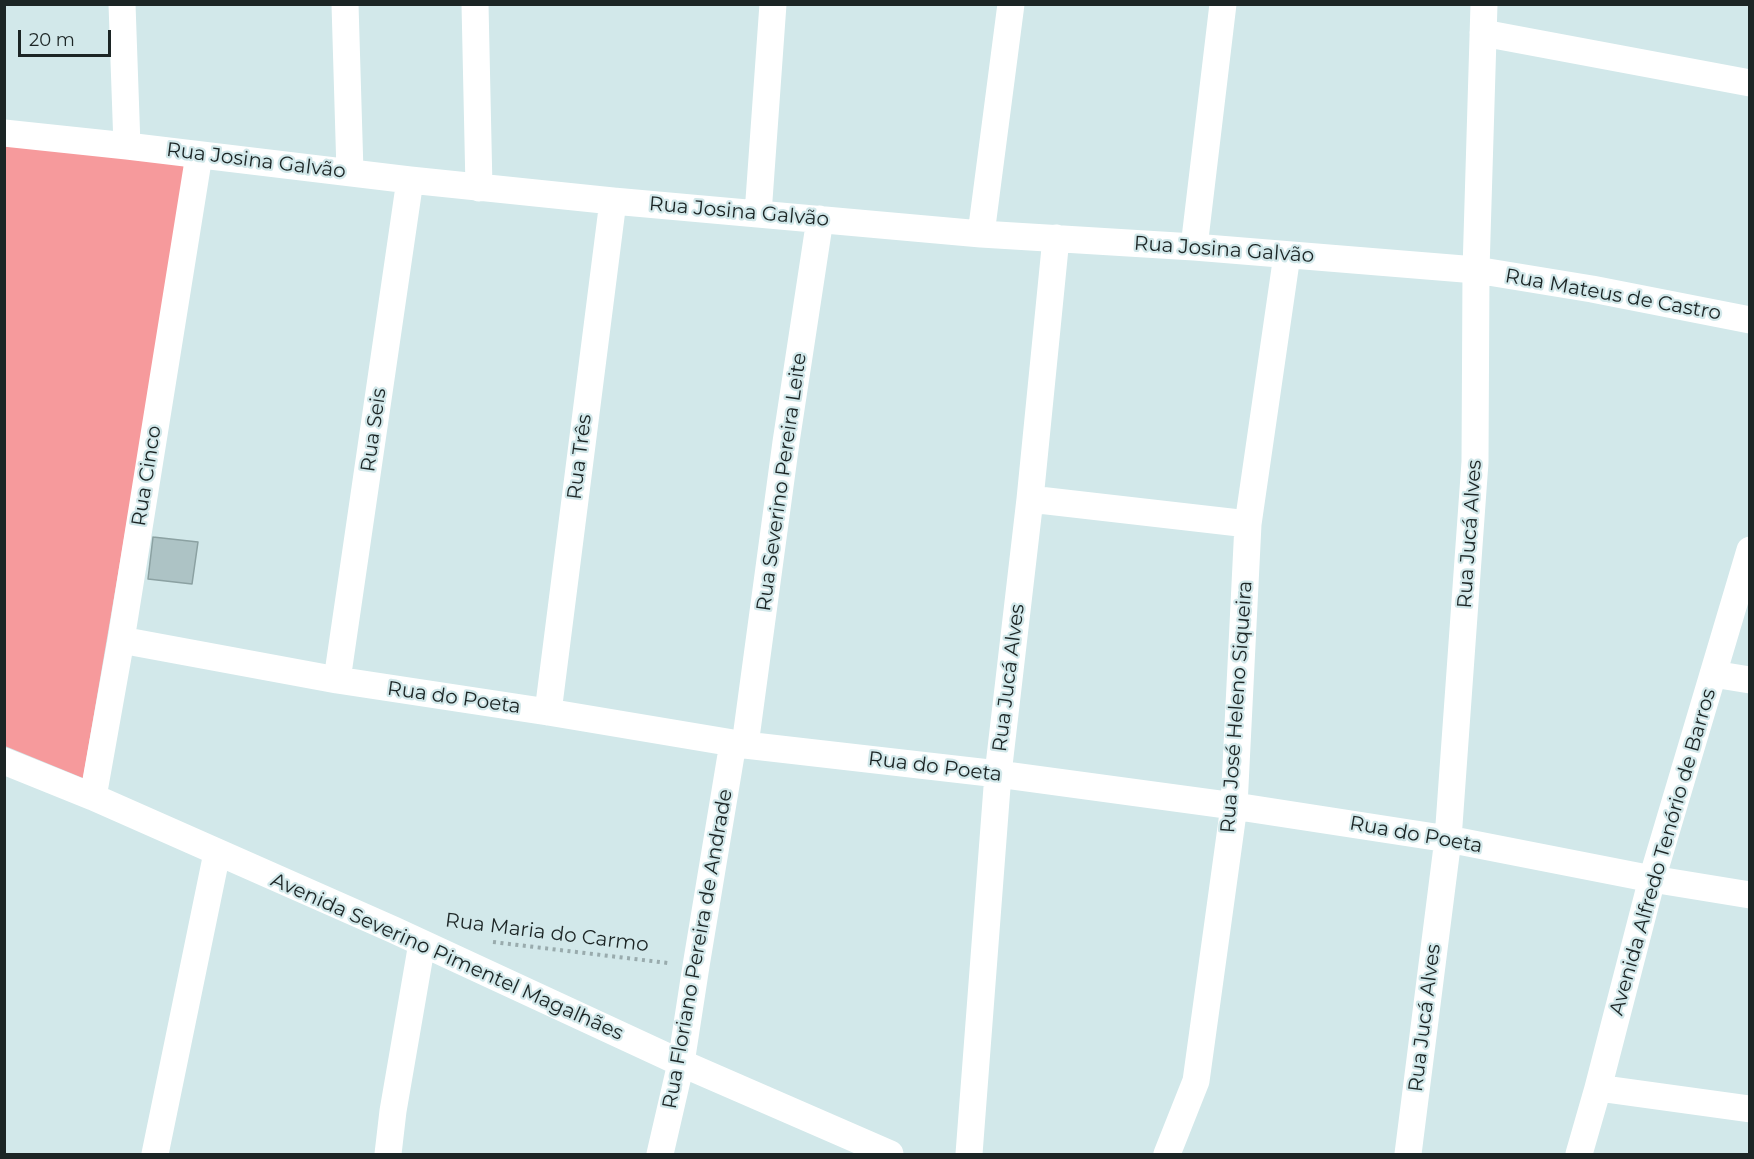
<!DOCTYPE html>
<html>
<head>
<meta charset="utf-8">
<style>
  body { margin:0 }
  #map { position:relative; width:1754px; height:1159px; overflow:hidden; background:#d2e8ea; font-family:Montserrat,sans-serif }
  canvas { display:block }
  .frame { position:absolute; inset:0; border:6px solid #1c2525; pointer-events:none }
  .scale { position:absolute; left:18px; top:30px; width:93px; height:27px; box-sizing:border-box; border:3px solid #1c2525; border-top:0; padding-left:8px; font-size:18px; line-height:21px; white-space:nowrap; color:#1c2525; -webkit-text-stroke:4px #d2e8ea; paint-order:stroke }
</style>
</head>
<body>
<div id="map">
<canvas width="1754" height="1159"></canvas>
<div class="frame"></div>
<div class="scale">20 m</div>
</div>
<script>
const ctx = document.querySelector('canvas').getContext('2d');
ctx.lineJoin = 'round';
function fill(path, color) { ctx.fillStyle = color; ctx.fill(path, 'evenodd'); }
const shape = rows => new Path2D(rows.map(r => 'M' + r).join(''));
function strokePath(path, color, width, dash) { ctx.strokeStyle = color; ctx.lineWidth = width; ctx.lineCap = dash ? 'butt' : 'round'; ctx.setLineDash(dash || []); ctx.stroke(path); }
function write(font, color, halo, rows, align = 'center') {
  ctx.font = font + ' Montserrat,sans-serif'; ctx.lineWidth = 4.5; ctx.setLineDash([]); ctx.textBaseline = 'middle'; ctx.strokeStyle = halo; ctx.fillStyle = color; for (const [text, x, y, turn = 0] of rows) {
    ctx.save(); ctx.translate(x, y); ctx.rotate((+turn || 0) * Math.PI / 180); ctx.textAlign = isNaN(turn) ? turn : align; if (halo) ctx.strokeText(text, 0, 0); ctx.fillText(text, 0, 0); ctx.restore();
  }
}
const green = shape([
  [5,136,178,158,187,171,83,778,5,746]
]);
const building = shape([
  [153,537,198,542,192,584,148,579,153,537]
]);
const path = shape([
  [493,942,668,963]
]);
const street = shape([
  [122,4,127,146],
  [345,4,350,172],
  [475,4,479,188],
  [1483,33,1750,83],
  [4,133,127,146,410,180,613,201,981,234,1194,247,1476,270,1592,289,1750,320],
  [758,214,773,4],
  [981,234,1011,4],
  [1194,247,1223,4],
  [1030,499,1248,524],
  [121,640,337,680,548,712,745,745,998,774,1234,806,1448,839,1652,879,1750,895],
  [1713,674,1750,680],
  [337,680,410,180],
  [548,712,613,201],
  [745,745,786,442,820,219],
  [4,761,93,797,394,930,681,1063,890,1154],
  [93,797,121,640,199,155],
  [1598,1088,1750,1109],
  [155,1154,217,853],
  [388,1154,393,1111,422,943],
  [660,1154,681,1063,696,966,733,743],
  [969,1154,998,774,1030,499,1056,238],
  [1167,1154,1196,1081,1234,806,1248,524,1287,255],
  [1408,1154,1448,839,1475,462,1476,270,1484,4],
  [1579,1154,1598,1088,1652,879,1750,550]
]);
const streetNames = [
  ["Rua Josina Galvão",256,161,7],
  ["Rua Josina Galvão",739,212,5],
  ["Rua Josina Galvão",1224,250,4],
  ["Rua Mateus de Castro",1613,295,10],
  ["Rua Seis",374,430,-82],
  ["Rua Três",580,457,-83],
  ["Rua Cinco",147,476,-81],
  ["Rua Severino Pereira Leite",782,482,-82],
  ["Rua Jucá Alves",1470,534,-86],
  ["Rua Jucá Alves",1009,678,-83],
  ["Rua do Poeta",454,698,8],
  ["Rua José Heleno Siqueira",1237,707,-86],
  ["Rua do Poeta",935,767,7],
  ["Rua do Poeta",1416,835,10],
  ["Avenida Alfredo Tenório de Barros",1663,852,-74],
  ["Rua Maria do Carmo",547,933,7],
  ["Rua Floriano Pereira de Andrade",698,949,-80],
  ["Avenida Severino Pimentel Magalhães",447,957,24],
  ["Rua Jucá Alves",1425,1018,-83]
];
fill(green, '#f69a9c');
fill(building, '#adc3c5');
strokePath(building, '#8ba1a2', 1.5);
strokePath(path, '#99abad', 4, [3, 4.5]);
strokePath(street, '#fff', 27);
write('20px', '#1c2525', '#d2e8ea', streetNames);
</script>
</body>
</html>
